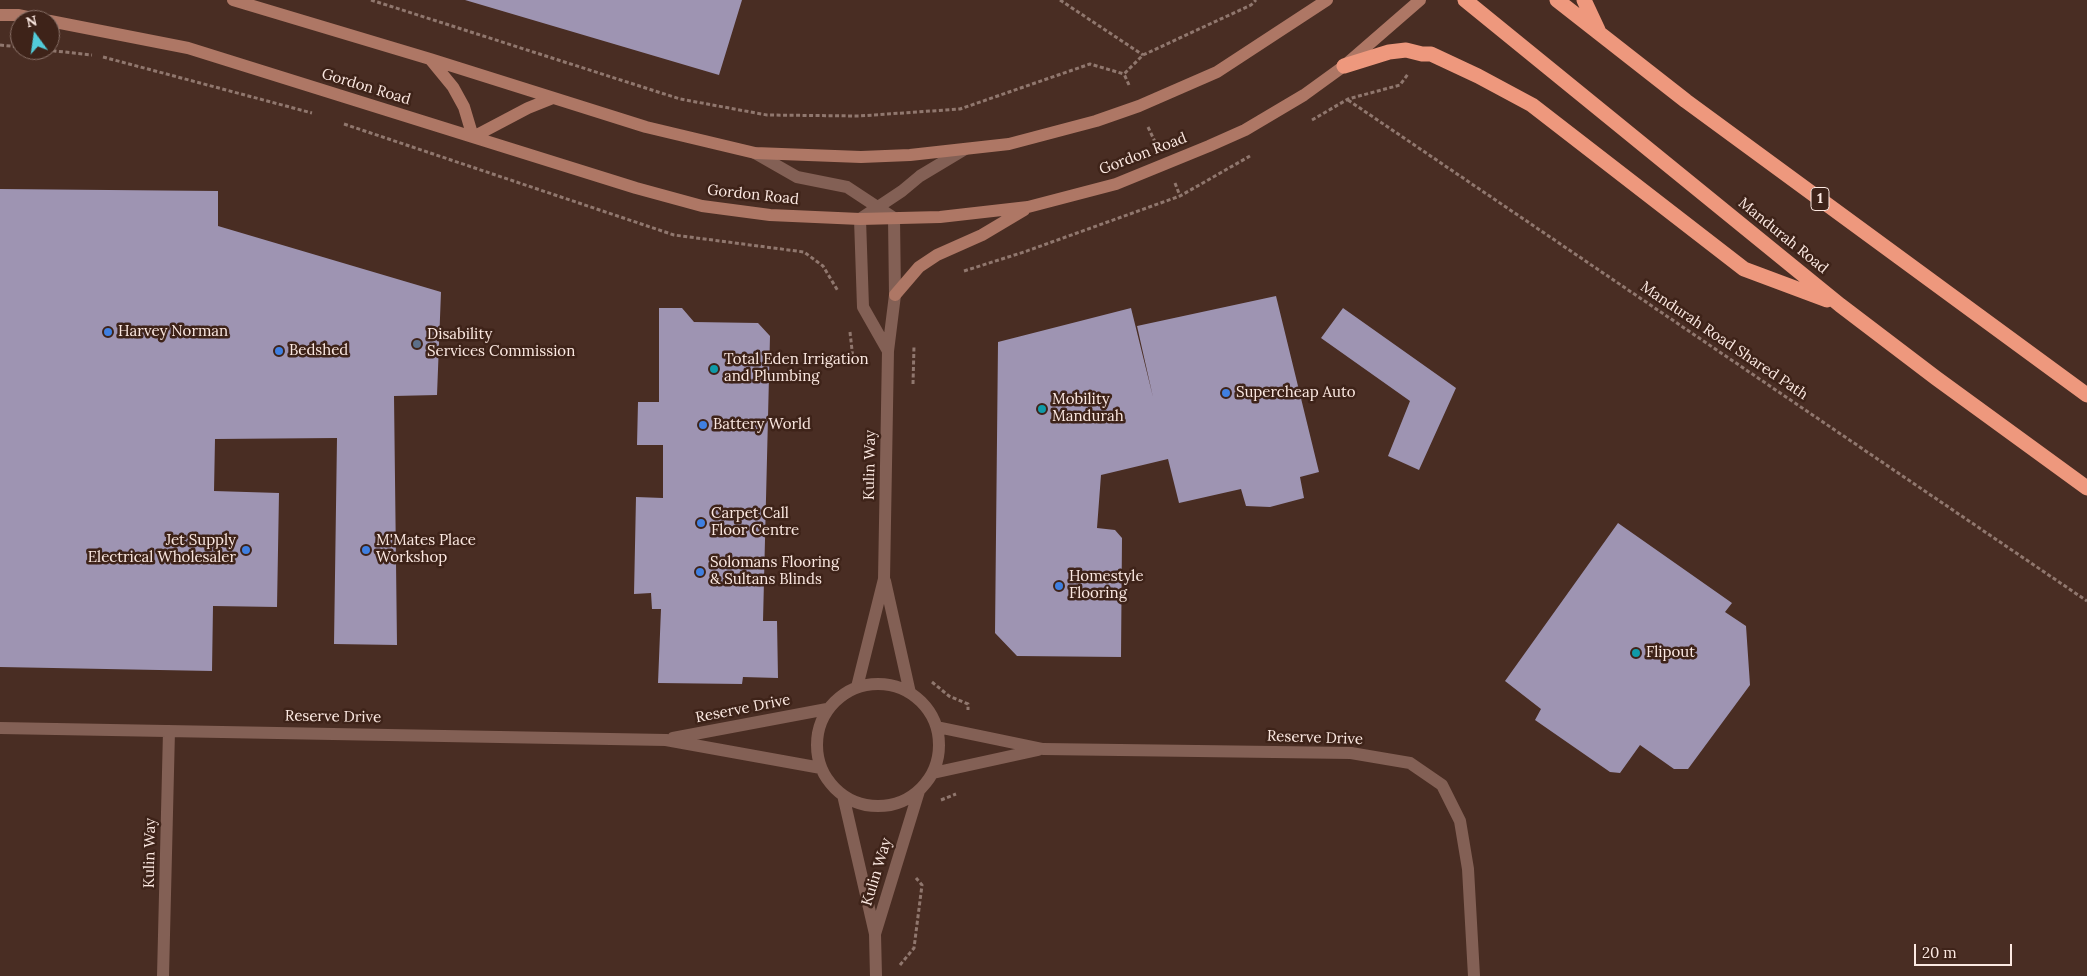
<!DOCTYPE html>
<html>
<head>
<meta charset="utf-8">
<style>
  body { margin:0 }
  #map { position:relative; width:2087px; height:976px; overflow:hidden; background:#492d23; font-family:Lora,serif }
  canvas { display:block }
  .north { position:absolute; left:10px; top:10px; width:50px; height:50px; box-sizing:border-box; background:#3e2319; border:1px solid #8a7269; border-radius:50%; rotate:346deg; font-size:14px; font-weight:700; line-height:20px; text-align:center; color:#fce9e2 }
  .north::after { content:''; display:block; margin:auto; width:18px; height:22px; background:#52cbd9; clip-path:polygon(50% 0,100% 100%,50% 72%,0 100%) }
  .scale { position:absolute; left:1914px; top:944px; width:98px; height:22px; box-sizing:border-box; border:2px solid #fce9e2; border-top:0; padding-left:6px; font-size:15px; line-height:18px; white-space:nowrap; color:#fce9e2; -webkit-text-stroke:4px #3e2319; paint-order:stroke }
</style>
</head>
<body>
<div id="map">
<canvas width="2087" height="976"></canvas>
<div class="north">N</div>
<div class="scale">20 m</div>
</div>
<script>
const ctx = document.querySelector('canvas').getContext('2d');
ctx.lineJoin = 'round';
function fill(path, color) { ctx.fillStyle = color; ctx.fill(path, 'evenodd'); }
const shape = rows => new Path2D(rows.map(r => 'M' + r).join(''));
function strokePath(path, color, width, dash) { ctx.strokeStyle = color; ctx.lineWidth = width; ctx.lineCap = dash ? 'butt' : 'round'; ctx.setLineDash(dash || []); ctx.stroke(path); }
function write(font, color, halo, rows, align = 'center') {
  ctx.font = font + ' Lora,serif'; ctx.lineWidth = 5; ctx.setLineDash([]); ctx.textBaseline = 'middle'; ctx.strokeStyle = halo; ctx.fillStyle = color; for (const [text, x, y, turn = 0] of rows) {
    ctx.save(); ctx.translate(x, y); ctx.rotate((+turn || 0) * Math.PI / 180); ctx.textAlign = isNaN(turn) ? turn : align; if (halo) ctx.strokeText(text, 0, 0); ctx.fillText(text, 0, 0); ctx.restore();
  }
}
const building = shape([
  [465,0,742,0,719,75],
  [0,189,218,191,218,226,441,292,437,395,394,396,397,645,334,644,337,438,215,439,214,491,279,493,277,607,213,606,212,671,0,667],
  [1276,296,1319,472,1300,477,1304,498,1270,507,1246,506,1241,489,1179,503,1168,459,1101,475,1097,528,1115,530,1122,538,1121,657,1017,656,995,633,998,342,1131,308,1153,397,1137,326],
  [659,308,682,308,694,322,758,323,770,336,763,621,777,621,778,678,743,677,742,684,658,683,661,609,652,609,651,593,634,594,636,497,663,498,663,445,637,445,638,402,659,402],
  [1343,308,1456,388,1419,470,1388,456,1410,401,1321,338],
  [1618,523,1732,603,1725,612,1746,626,1750,685,1688,769,1674,769,1640,745,1620,773,1610,772,1535,720,1541,709,1505,681]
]);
const path = shape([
  [371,0,680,99,767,115,859,116,960,109,1090,64,1124,74],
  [1060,0,1143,55],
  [0,45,20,47],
  [46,50,92,55],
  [103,57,312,113],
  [1129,85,1124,74,1143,55,1251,5,1256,0],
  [1348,100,2087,601],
  [1312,120,1348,99,1400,85,1408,74],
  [344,124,674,235,804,252,823,266,838,291],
  [1148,127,1156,144],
  [1175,183,1180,196],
  [964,271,1024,252,1180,196,1250,156],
  [850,332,853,359,865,360],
  [913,384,914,346],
  [932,682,949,696,968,704,968,710],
  [941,800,956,794],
  [900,965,914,948,922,885,916,878]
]);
const street = shape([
  [755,153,797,177,847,187,894,218,895,295,888,351,884,579,857,687],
  [888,351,863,307,860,219,902,191,920,176,965,149],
  [885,581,910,693],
  '817 745a61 61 0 1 1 122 0a61 61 0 1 1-122 0Z',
  [937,727,1043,749,1351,753,1410,763,1442,785,1460,821,1468,869,1474,976],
  [0,728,666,740,821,768],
  [673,738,827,709],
  [933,773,1038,750],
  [843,795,875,934,876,976],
  [875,934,919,791],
  [163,976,169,731]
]);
const secondary = shape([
  [233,0,430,59,646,127,755,153,861,157,910,155,1009,144,1096,121,1139,106,1217,72,1327,0],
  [0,15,19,15,43,20],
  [50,21,188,48,636,188,702,206,770,215,860,219,940,217,1028,207,1116,184,1209,146,1245,130,1304,95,1344,66,1420,0],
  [430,59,453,87,464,107,473,137,528,108,553,98],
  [895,295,919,267,937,255,982,235,1024,210]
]);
const highway = shape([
  [1465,0,1840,305,1936,378,2087,488],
  [1557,0,1686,101,2087,395],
  [1584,0,1598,30],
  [1344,66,1389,52,1406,50,1422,54,1431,54,1478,76,1532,105,1744,269,1827,300]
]);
const markers = [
  [108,332,5,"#3f7fe0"],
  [417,344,5,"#5c6f8a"],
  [279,351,5,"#3f7fe0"],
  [714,369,5,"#0f9aa8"],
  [1226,393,5,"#3f7fe0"],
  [1042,409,5,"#0f9aa8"],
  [703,425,5,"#3f7fe0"],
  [701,523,5,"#3f7fe0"],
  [246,550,5,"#3f7fe0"],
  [366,550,5,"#3f7fe0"],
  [700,572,5,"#3f7fe0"],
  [1059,586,5,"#3f7fe0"],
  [1636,653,5,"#0f9aa8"]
];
const shields = [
  [1820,199,18]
];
const shieldNames = [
  ["1",1820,199]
];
const streetNames = [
  ["Gordon Road",366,87,17],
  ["Gordon Road",1143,154,-21],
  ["Gordon Road",753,195,6],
  ["Mandurah Road",1783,236,39],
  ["Mandurah Road Shared Path",1724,341,34],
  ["Kulin Way",870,465,-89],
  ["Reserve Drive",743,709,-11],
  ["Reserve Drive",333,717,1],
  ["Reserve Drive",1315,738,2],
  ["Kulin Way",150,853,-89],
  ["Kulin Way",877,872,-73]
];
const poiNames = [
  ["Harvey Norman",118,332],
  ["Disability",427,335],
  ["Services Commission",427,352],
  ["Bedshed",289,351],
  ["Total Eden Irrigation",724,360],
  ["and Plumbing",724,377],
  ["Supercheap Auto",1236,393],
  ["Mobility",1052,400],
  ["Mandurah",1052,417],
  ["Battery World",713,425],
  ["Carpet Call",711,514],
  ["Floor Centre",711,531],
  ["Jet Supply",236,541,"right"],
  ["Electrical Wholesaler",236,558,"right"],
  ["M'Mates Place",376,541],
  ["Workshop",376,558],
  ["Solomans Flooring",710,563],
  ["& Sultans Blinds",710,580],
  ["Homestyle",1069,577],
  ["Flooring",1069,594],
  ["Flipout",1646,653]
];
fill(building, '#9e94b2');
strokePath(path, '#90776e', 3, [4, 2.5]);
strokePath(street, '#836055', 12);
strokePath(secondary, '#ae7765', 12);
strokePath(highway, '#ee987d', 15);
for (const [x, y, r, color] of markers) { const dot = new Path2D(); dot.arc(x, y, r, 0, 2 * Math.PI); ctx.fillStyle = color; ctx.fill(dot); strokePath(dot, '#3e2319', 2); }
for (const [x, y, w] of shields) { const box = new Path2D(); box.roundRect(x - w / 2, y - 11.5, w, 23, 4); ctx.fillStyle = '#3e2319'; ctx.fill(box); strokePath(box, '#fce9e2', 1); }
write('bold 14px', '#fce9e2', null, shieldNames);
write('15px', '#fce9e2', '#3e2319', streetNames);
write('15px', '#fce9e2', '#3e2319', poiNames, 'left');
</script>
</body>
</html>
